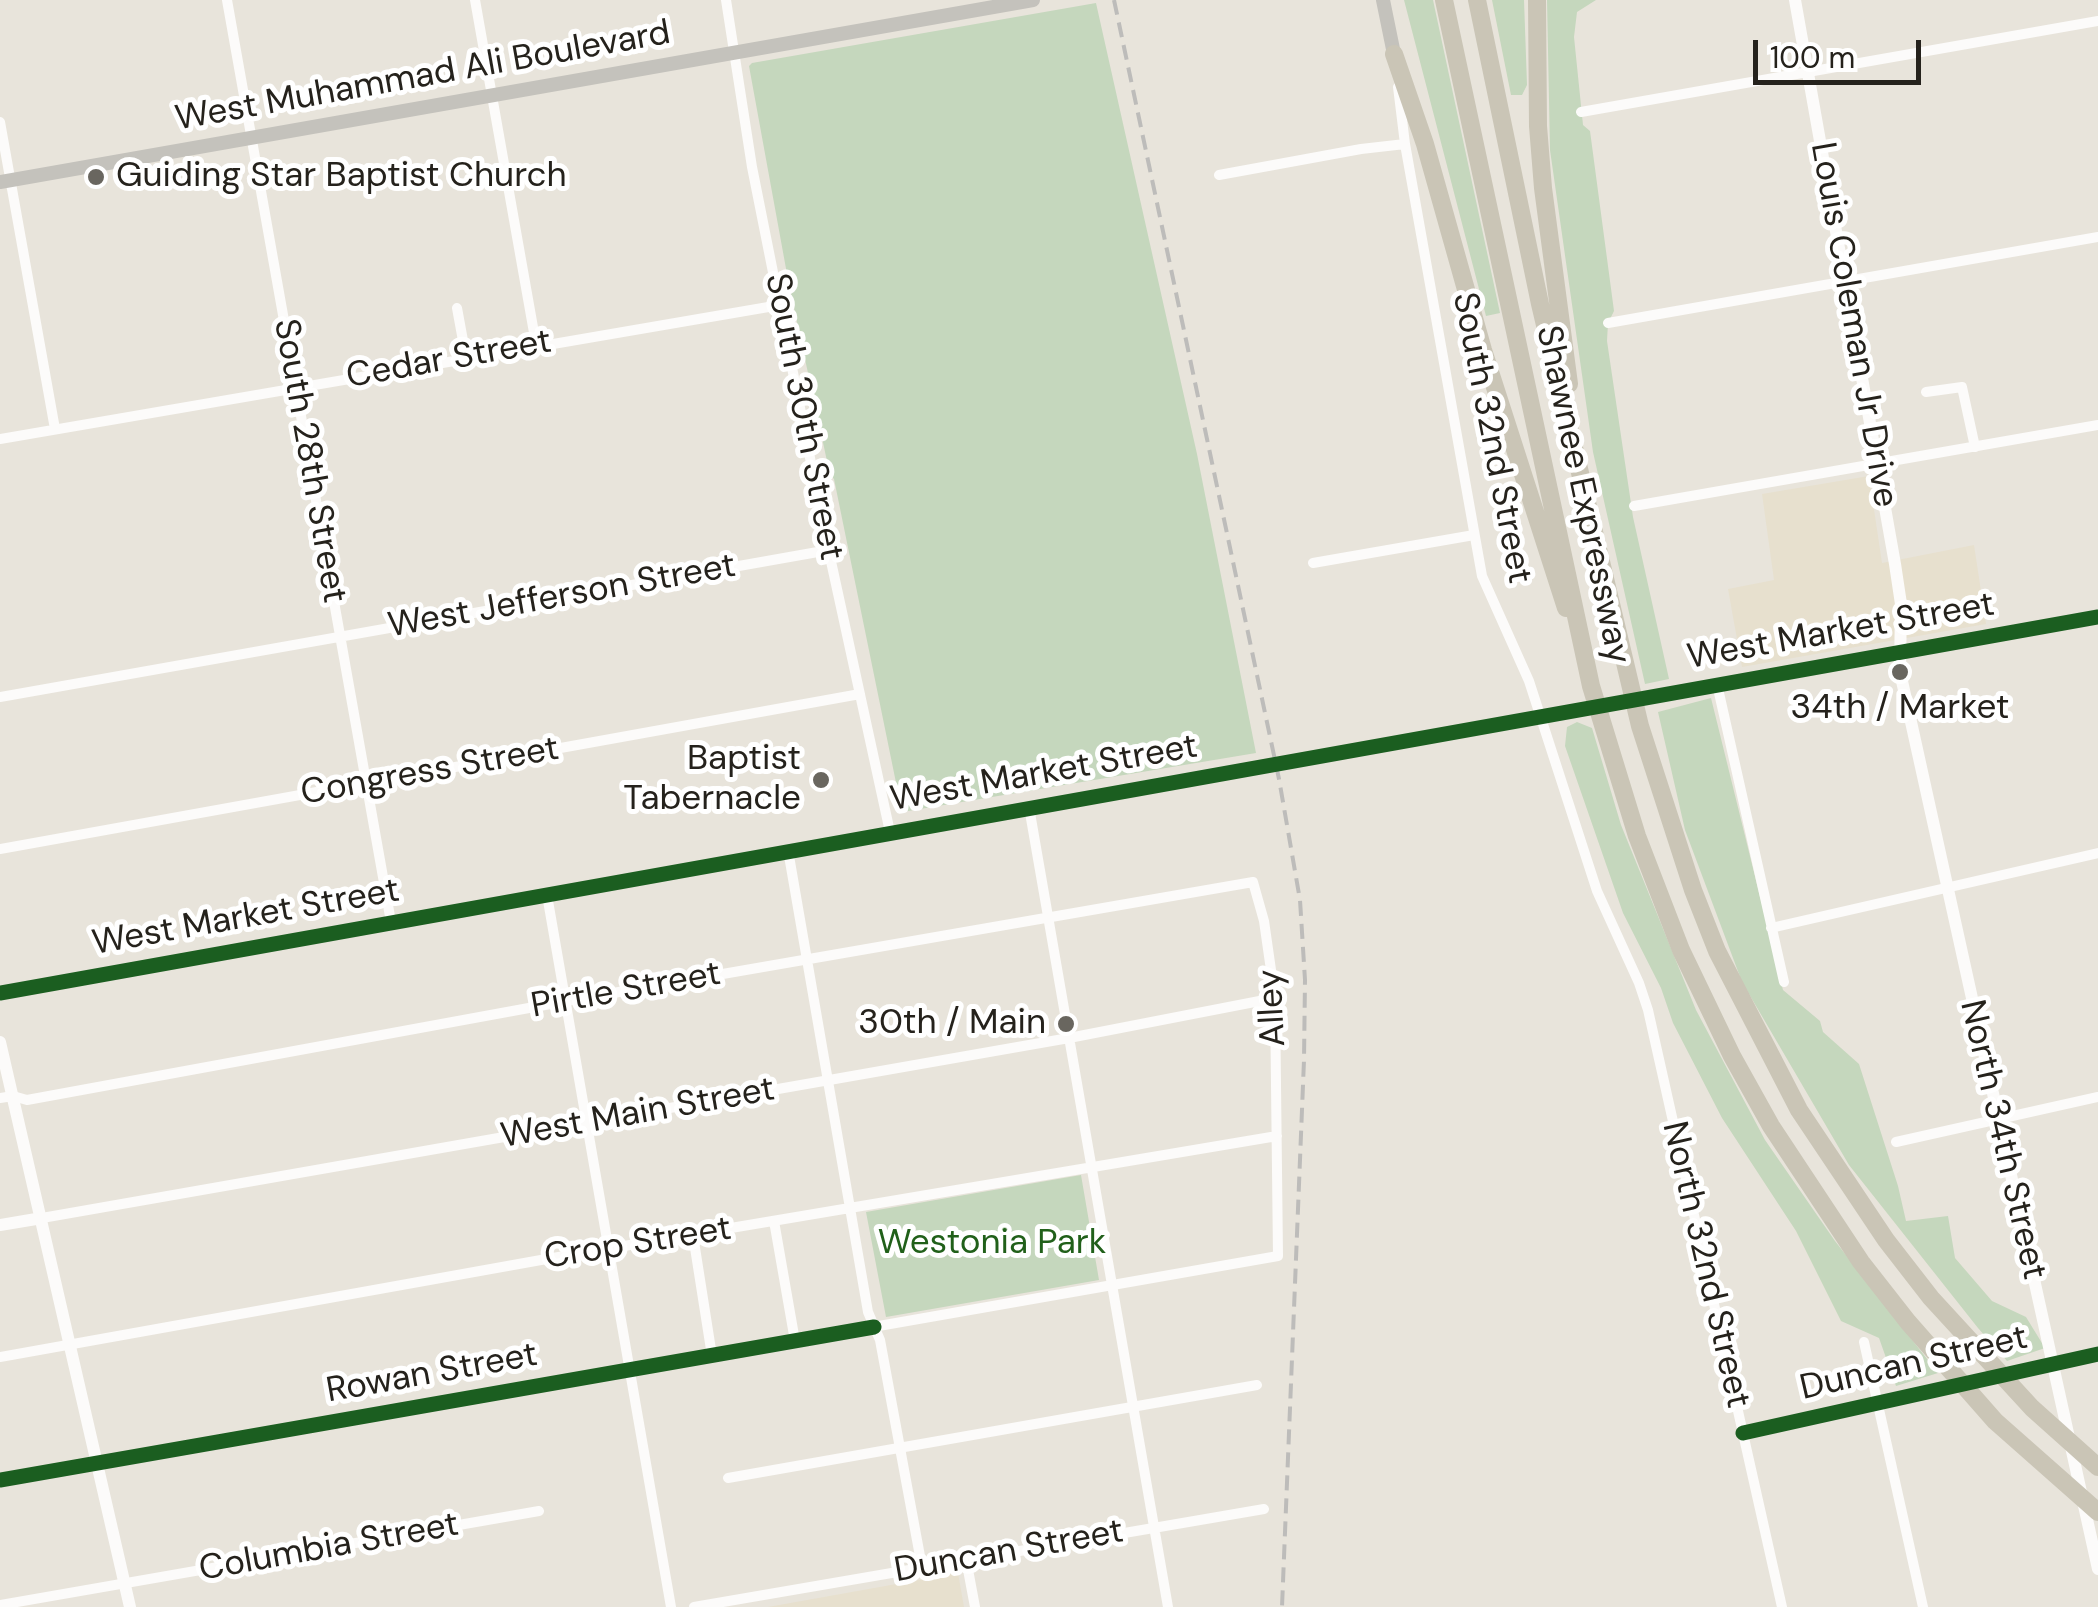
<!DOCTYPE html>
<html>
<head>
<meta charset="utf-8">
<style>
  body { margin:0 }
  #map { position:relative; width:2098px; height:1607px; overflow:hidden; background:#e8e4db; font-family:"DM Sans",sans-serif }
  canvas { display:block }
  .scale { position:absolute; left:1753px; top:40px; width:168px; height:45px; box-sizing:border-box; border:5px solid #25221c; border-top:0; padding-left:12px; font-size:30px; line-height:35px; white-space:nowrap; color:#25221c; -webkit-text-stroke:8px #fff; paint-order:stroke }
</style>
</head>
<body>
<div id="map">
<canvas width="2098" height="1607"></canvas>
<div class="scale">100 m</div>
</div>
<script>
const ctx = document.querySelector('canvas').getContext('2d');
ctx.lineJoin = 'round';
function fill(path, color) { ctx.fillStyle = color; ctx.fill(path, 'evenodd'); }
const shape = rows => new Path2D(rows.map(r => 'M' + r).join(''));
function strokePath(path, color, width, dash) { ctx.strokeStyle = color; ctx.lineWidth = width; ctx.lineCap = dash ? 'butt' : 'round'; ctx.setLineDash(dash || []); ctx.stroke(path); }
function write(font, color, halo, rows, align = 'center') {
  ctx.font = font + ' "DM Sans",sans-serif'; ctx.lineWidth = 10; ctx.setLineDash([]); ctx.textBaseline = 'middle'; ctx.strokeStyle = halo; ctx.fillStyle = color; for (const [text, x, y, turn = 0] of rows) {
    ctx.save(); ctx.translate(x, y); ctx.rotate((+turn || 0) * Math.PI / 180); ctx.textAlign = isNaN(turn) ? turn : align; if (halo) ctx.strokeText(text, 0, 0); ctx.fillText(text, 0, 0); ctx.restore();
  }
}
const built = shape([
  [1869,476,1882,563,1974,545,1986,624,1742,667,1728,589,1774,580,1762,494],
  [958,1573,964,1607,768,1607]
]);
const green = shape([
  [1404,0,1433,0,1500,313,1486,316],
  [1492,0,1524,0,1527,85,1522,95,1511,95],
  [1547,0,1596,0,1577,12,1574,37,1583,125,1590,131,1614,311,1608,323,1607,341,1633,517,1669,679,1645,684,1593,452,1550,150],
  [1096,3,1197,454,1256,753,902,812,834,479,830,475,789,285,749,66,752,63],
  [1711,698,1783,990,1820,1021,1823,1032,1859,1064,1898,1186,1906,1221,1948,1216,1955,1258,1992,1301,2026,1317,2045,1348,2007,1361,1978,1328,1849,1165,1742,982,1685,830,1658,712],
  [1577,722,1592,728,1621,825,1696,1010,1765,1140,1835,1241,1938,1373,1896,1386,1879,1338,1841,1321,1796,1231,1722,1118,1673,1023,1661,988,1623,913,1565,746,1567,727],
  [1081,1175,1099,1280,886,1317,866,1212]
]);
const minor = shape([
  [227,0,391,922],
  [475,0,536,344],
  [726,0,752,167,827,543,890,832],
  [1398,87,1405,144,1482,576,1529,681,1597,891,1639,983,1648,1010,1782,1607],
  [1581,112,2098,21],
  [0,122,55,429],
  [1219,175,1361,149,1405,144],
  [457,308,466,357],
  [1608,323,2098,237],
  [1926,392,1962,387,1975,447],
  [0,439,780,305],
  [1634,506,2098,425],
  [1313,563,1474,535],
  [1717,684,1784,982],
  [0,697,829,550],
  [1029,807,1168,1607],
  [0,849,860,694],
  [788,850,868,1312,880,1340,922,1567],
  [547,895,671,1607],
  [1771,928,2098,853],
  [0,1098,13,1096,27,1100,567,1001,1253,882,1264,921,1275,998,1278,1256,0,1480],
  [1896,1142,2098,1097],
  [42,1218,1069,1038,1275,998],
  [774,1221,795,1341],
  [693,1235,712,1356],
  [1864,1342,1923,1607],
  [0,1357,541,1260,1277,1136],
  [1743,1433,2098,1354],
  [728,1478,1257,1385],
  [966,1559,975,1607],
  [0,1605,539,1511],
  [694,1607,1264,1509]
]);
const tertiary = shape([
  [1795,0,1895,564,1901,604,1900,672,2098,1569],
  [0,993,2098,617],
  [0,1042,130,1607],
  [0,1225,42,1218]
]);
const secondary = shape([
  [1383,0,1394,54],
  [0,182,1033,0]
]);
const motorway = shape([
  [1444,0,1591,686,1637,836,1681,950,1732,1056,1771,1126,1861,1262,1908,1322,1995,1421,2098,1512],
  [1477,0,1540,304,1640,726,1693,890,1717,951,1799,1110,1886,1240,1931,1298,2032,1408,2098,1467],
  [1537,0,1538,126,1543,188,1569,384],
  [1394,54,1425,144,1483,350,1566,608]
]);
const rail = shape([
  [1114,0,1279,779,1300,900,1305,980,1304,1060,1282,1607]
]);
const cycleway = shape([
  [0,993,2098,617],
  [1743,1433,2098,1354],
  [0,1480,874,1327]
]);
const markers = [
  [96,177,10,"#69665f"],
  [1900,672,10,"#69665f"],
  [821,780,10,"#69665f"],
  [1066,1024,10,"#69665f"]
];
const streetNames = [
  ["West Muhammad Ali Boulevard",423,77,-10],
  ["Louis Coleman Jr Drive",1853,325,80],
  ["Cedar Street",449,360,-10],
  ["South 30th Street",803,417,79],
  ["South 32nd Street",1491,438,79],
  ["South 28th Street",309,461,80],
  ["Shawnee Expressway",1582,495,78],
  ["West Jefferson Street",562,597,-10],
  ["West Market Street",1841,632,-10],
  ["Congress Street",430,772,-10],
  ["West Market Street",1044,774,-10],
  ["West Market Street",246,918,-10],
  ["Pirtle Street",626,991,-10],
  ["Alley",1273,1008,-93],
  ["West Main Street",638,1114,-10],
  ["North 34th Street",2002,1140,77],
  ["Crop Street",638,1244,-9],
  ["North 32nd Street",1705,1265,77],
  ["Duncan Street",1914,1364,-13],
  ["Rowan Street",432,1374,-10],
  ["Columbia Street",329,1548,-10],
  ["Duncan Street",1009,1552,-10]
];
const poiNames = [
  ["Guiding Star Baptist Church",116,177,"left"],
  ["34th / Market",1900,709,"center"],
  ["Baptist",801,760],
  ["Tabernacle",801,800],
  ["30th / Main",1046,1024]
];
const parkNames = [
  ["Westonia Park",992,1244]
];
fill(built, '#e7e0ce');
fill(green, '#c5d7bd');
strokePath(minor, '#fcfbfa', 10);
strokePath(tertiary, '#fcfbfa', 12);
strokePath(secondary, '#c4c2bc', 14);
strokePath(motorway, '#cac5b6', 18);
strokePath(rail, '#bdbcba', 4, [15, 8]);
strokePath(cycleway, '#1b5e20', 15);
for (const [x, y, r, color] of markers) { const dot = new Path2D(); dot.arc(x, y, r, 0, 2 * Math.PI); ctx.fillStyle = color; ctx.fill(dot); strokePath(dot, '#fff', 4); }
write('35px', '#25221c', '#fff', streetNames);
write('35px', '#25221c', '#fff', poiNames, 'right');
write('35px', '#21601a', '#fff', parkNames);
</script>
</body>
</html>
